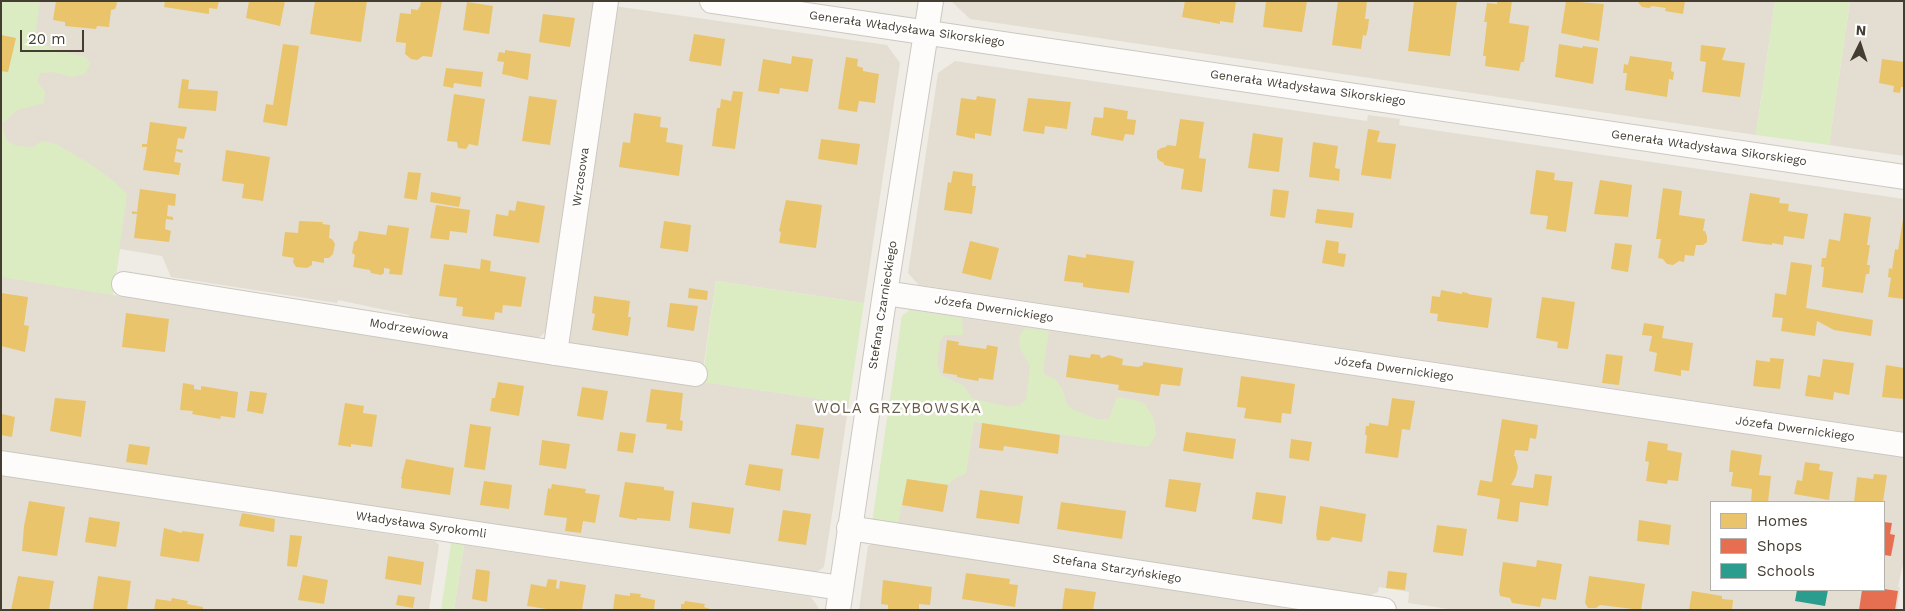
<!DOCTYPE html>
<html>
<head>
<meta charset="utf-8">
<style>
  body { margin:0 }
  #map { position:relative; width:1905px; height:611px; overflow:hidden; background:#efece5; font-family:"Work Sans",sans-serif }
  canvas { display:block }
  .frame { position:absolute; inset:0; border:2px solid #443d32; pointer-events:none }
  .legend { position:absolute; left:1710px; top:501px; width:175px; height:90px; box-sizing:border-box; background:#fff; border:1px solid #b4b1ad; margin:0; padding:6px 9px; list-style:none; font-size:15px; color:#443d32 }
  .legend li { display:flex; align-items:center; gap:10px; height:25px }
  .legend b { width:25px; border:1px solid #b4b1ad }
  .north { position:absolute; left:1835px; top:20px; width:50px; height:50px; -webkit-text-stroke:4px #fff; paint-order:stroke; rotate:4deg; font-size:14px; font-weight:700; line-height:20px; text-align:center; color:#443d32 }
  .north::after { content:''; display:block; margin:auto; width:18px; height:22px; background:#443d32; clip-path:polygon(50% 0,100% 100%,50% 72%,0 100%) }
  .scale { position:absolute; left:20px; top:30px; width:64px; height:22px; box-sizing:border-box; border:2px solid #443d32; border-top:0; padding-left:6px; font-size:15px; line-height:18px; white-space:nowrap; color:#443d32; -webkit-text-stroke:4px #fff; paint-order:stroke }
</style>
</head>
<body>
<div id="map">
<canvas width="1905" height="611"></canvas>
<div class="frame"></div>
<ul class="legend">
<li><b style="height:14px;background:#e9c46a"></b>Homes</li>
<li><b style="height:14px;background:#e76f51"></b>Shops</li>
<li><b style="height:14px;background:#2a9d8f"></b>Schools</li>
</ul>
<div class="north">N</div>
<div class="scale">20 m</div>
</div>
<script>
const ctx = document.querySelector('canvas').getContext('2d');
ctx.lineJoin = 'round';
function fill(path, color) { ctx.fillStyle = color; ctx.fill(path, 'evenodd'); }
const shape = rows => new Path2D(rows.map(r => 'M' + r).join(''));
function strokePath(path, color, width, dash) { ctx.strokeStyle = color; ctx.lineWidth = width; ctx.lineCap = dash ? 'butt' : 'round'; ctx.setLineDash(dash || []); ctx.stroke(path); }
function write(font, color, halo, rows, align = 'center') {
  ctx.font = font + ' "Work Sans",sans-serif'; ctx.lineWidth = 5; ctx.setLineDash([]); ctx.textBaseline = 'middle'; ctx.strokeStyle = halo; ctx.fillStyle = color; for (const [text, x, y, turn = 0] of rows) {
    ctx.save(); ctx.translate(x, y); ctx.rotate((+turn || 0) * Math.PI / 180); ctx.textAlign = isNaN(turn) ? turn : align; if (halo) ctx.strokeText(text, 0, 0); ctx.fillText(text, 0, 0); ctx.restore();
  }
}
const residential = shape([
  [1,1,595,1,549,329,536,340,409,321,409,315,338,300,337,303,171,277,162,256,120,249,113,295,407,339,849,403,824,567,817,572,1,452],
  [951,1,1775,1,1756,135,970,19],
  [1850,1,1904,1,1904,156,1829,145],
  [614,6,887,45,900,63,864,303,716,281,703,370,566,349],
  [955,61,1367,121,1368,115,1400,119,1399,125,1904,199,1904,432,919,285,908,273,938,73],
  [910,310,1904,457,1904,559,1898,587,1900,587,1897,610,1456,610,1408,603,1409,592,1379,587,1378,592,1366,597,872,524,902,316],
  [1711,502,1884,502,1884,590,1711,590],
  [1,475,435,541,439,545,429,610,1,610],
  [874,543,1322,610,859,610,868,546],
  [464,545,811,597,818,607,818,610,454,610]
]);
const green = shape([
  [1,1,40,1,36,29,37,38,41,43,60,51,86,57,90,63,85,74,71,77,53,72,40,73,37,81,45,92,44,103,17,110,2,124,6,140,16,146,33,147,42,141,56,144,87,162,110,178,127,194,113,295,1,277,1,71,8,72,16,38,1,35],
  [1775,1,1850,1,1829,145,1756,135],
  [716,281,864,303,849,403,702,382],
  [910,310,962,318,963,335,945,335,940,341,937,364,941,375,964,386,973,399,1010,407,1020,405,1026,400,1030,366,1020,348,1019,340,1021,333,1025,328,1049,331,1043,370,1044,374,1055,379,1063,390,1066,403,1072,409,1096,419,1109,419,1117,397,1139,401,1145,404,1154,419,1156,435,1148,447,974,422,966,474,957,477,948,485,907,479,898,523,894,527,872,524,902,316],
  [451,543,464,545,454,610,441,610]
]);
const homes = shape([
  [56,1,116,1,117,4,115,9,111,10,109,27,97,26,96,29,65,26,65,22,53,20],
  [165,1,219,1,217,9,209,8,209,14,164,7],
  [249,1,285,1,280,26,246,18],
  [315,1,367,1,361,42,310,34],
  [421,1,442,1,432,57,423,56,417,60,411,59,405,54,406,43,396,42,396,39,400,13,411,14,411,9,418,10,419,7,420,7],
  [1185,1,1236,1,1233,23,1220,21,1220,24,1182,17],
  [1266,1,1307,1,1302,32,1263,27],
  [1338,1,1367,1,1365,19,1369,19,1368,28,1366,36,1363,35,1361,49,1332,45],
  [1414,1,1457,1,1450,56,1408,51],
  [1497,1,1512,1,1509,23,1529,26,1524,62,1521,62,1519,71,1485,66,1486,56,1483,56,1487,22,1484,22,1487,3,1497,4],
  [1566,1,1604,4,1599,41,1561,33],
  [1637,1,1685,1,1683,14,1665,11,1666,8,1652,6,1649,8,1642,7],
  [467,2,493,6,489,34,463,30],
  [543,14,575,18,570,47,539,42],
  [694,34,725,39,721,66,689,61],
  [1,35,16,38,8,72,1,71],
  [283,44,299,46,287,126,263,122,266,104,273,105],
  [1559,44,1582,48,1583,46,1598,48,1593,84,1555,77],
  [1701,45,1726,48,1722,60,1745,63,1740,97,1702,92,1706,62,1700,61],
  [505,50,531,54,528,80,502,74,504,62,497,61,499,52,505,53],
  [792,56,813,59,808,92,780,88,779,94,758,91,763,59,791,64],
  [1630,56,1672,62,1671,71,1674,72,1673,80,1669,79,1667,97,1625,90,1627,73,1623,73,1624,64,1628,65],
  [846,57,858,59,857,66,863,68,863,71,879,74,875,103,859,101,857,112,838,109],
  [1882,59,1904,62,1904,87,1901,87,1900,93,1893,92,1894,86,1879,83],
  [446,68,483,72,481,87,454,83,453,88,443,86],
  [182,79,189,80,188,89,218,91,216,111,178,108],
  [733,91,743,92,735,149,712,146,717,108,720,108,721,99,731,101],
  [454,94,485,99,478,146,469,144,466,149,458,148,457,142,447,141],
  [529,96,557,100,550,145,522,141],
  [977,96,996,99,991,136,975,133,975,139,956,135,961,98,976,100],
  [1028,98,1071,102,1067,129,1045,126,1044,134,1023,131],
  [1104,107,1128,111,1127,119,1136,120,1134,135,1125,134,1123,141,1091,135,1094,117,1103,118],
  [634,113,661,117,660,127,668,128,666,142,683,145,679,176,619,167,623,142,630,143],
  [1180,119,1204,122,1199,158,1206,159,1202,192,1181,189,1184,169,1164,165,1164,163,1160,161,1157,158,1157,151,1161,148,1166,147,1167,145,1176,146],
  [150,122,187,127,184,139,178,138,176,149,183,150,182,153,176,151,174,162,181,163,179,175,143,170,147,147,142,147,142,144,147,144],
  [1368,129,1380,131,1377,142,1396,144,1391,179,1361,175],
  [1253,133,1283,138,1279,172,1248,168],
  [821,139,860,144,857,165,818,159],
  [1313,142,1338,146,1335,168,1340,169,1339,181,1309,177],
  [226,150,270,157,263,201,242,198,244,184,222,181],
  [1536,170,1555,173,1554,180,1573,182,1566,232,1546,229,1548,216,1530,214],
  [953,171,973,174,972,186,976,186,972,214,944,210,948,182,951,183],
  [408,172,421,173,417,200,404,198],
  [1600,180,1632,185,1628,217,1594,214],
  [1663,188,1682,191,1679,215,1705,219,1703,231,1705,231,1707,236,1707,242,1703,245,1696,245,1694,256,1685,255,1684,262,1679,261,1673,265,1667,264,1663,259,1658,258,1661,239,1656,239],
  [140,189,176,194,175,206,168,205,167,216,173,217,173,220,166,219,165,229,171,231,169,242,134,238,137,214,132,214,132,211,137,212],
  [1273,189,1289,191,1285,218,1270,216],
  [431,192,461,197,459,207,430,202],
  [1750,193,1780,198,1779,203,1789,204,1788,211,1808,214,1804,239,1784,236,1783,245,1772,243,1772,245,1742,241],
  [786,200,822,205,816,248,779,243,781,232,779,231],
  [517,201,545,206,539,243,493,236,496,214,508,216,509,210,515,211],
  [436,205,470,210,467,233,450,231,449,240,430,238],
  [1317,209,1354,213,1352,228,1315,223],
  [1844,213,1871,217,1867,245,1870,245,1867,265,1870,265,1869,274,1866,274,1863,293,1822,287,1824,267,1821,267,1822,258,1826,258,1829,239,1840,241],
  [1903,219,1904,219,1904,299,1888,297,1891,278,1888,277,1889,268,1892,269,1895,249,1898,250],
  [299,221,323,222,322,224,330,225,329,238,332,239,335,244,333,254,329,258,324,258,324,263,312,261,312,265,307,268,296,267,293,262,294,258,282,256,285,232,298,233],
  [664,221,691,225,688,252,660,248],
  [388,225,409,228,402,275,389,274,390,269,384,268,384,273,381,275,371,273,370,270,353,267,355,255,352,253,354,242,357,240,359,231,386,235],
  [1326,240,1339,242,1338,253,1346,254,1344,267,1322,263],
  [970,241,999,248,991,280,962,273],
  [1615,243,1632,245,1628,272,1611,269],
  [1086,254,1134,261,1129,293,1083,287,1083,283,1064,281,1068,255,1086,258],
  [481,259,491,261,490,271,526,277,521,307,503,305,502,313,495,312,494,320,462,316,463,307,456,306,457,298,439,296,444,264,480,269],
  [1791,262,1812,265,1806,308,1873,320,1871,336,1834,330,1817,321,1815,336,1781,331,1783,318,1772,317,1774,303,1775,293,1786,295],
  [689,288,708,291,707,300,688,298],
  [1441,290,1462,294,1462,292,1468,293,1468,294,1492,298,1488,328,1437,321,1438,314,1430,313,1432,296,1440,297],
  [1,293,28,297,24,325,29,326,25,352,1,346],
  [594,296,630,301,628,317,631,317,628,336,592,330,595,314,592,313],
  [1542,297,1575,302,1568,349,1557,348,1558,342,1536,338],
  [670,303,698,306,694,331,667,327],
  [126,313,169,319,165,352,122,347],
  [1644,323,1664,326,1662,338,1693,343,1689,371,1681,370,1681,376,1654,371,1657,353,1649,351,1652,336,1642,335],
  [947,340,959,342,958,345,986,349,987,345,998,347,993,380,979,378,978,381,957,377,957,375,943,373],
  [1091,354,1100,355,1100,357,1102,358,1109,355,1123,359,1122,365,1138,367,1143,365,1143,362,1183,368,1180,386,1161,384,1159,396,1118,390,1119,385,1066,377,1069,355,1090,358],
  [1606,354,1623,356,1619,385,1602,383],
  [1770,358,1784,359,1780,389,1753,386,1756,360,1770,362],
  [1823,359,1854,363,1849,395,1834,392,1833,400,1805,396,1808,375,1820,377],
  [1886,365,1904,368,1904,399,1882,397],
  [1241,376,1295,384,1291,414,1282,413,1281,423,1244,418,1246,408,1237,407],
  [498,382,524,386,519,416,490,411,492,398,495,398],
  [183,383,194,385,194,389,201,390,201,386,238,392,235,418,221,416,220,419,192,414,193,411,180,410],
  [582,387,608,391,603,420,577,416],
  [651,389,683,393,680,420,683,421,682,431,666,429,667,424,646,422],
  [250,391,267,393,263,414,247,411],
  [55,398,86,401,81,437,50,431],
  [1392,398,1415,401,1410,430,1402,429,1398,458,1365,453,1367,435,1365,435,1366,426,1369,426,1369,423,1388,426],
  [345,403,364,406,363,413,377,415,372,447,351,444,351,447,338,445],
  [2,414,15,417,12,437,1,435],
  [1502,419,1538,425,1536,439,1530,438,1528,451,1515,450,1514,456,1515,456,1518,467,1516,476,1511,485,1533,488,1535,474,1552,476,1548,506,1520,502,1518,522,1497,519,1500,499,1477,495,1480,480,1492,482],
  [982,423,1060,435,1058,454,1004,446,1003,451,979,448],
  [470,424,491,427,485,470,464,467],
  [796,424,824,428,819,459,791,455],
  [620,432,636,434,633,453,617,451],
  [1186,432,1236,439,1233,459,1183,451],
  [1291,439,1312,442,1309,461,1289,458],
  [542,440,570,444,566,469,539,465],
  [1648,441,1668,444,1667,450,1682,453,1678,481,1668,480,1667,484,1646,481,1649,462,1645,461],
  [129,444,150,447,147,465,126,462],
  [1731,450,1762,455,1759,475,1771,476,1768,502,1751,502,1752,489,1731,486,1733,472,1729,472],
  [406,459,454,468,450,495,401,488,402,479,401,479],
  [1805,462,1820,464,1819,470,1833,472,1829,500,1794,494,1797,480,1802,481],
  [749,464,783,469,780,491,745,485],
  [1874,474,1887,475,1883,502,1854,502,1857,477,1873,479],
  [907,479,948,485,943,512,902,505],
  [1169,479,1201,483,1196,512,1165,507],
  [484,481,512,485,509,509,480,505],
  [625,482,664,487,664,490,674,491,670,521,637,518,637,520,619,517],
  [552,484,586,489,585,493,600,495,595,523,583,521,581,533,565,531,567,518,544,515,548,488,551,489],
  [980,490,1023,496,1019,524,976,518],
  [1256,492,1286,496,1282,524,1252,519],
  [29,501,65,507,57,556,22,551,24,526],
  [692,502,734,508,730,534,689,528],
  [1061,502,1126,511,1122,539,1057,529],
  [1320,506,1366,514,1362,542,1332,537,1329,541,1317,540,1316,535],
  [783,510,811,514,806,545,778,541],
  [242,513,275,519,274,532,239,526],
  [89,517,120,522,116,547,85,542],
  [1639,520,1671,525,1669,545,1637,541],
  [1437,525,1467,529,1463,556,1433,552],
  [164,528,182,533,182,531,204,534,199,562,160,556],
  [290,535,302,536,297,567,287,566],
  [388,556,424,562,421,585,385,579],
  [1537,560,1562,564,1556,600,1542,598,1540,607,1512,603,1510,598,1500,596,1499,591,1503,562,1536,567],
  [476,569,490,571,487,602,472,599],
  [1388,571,1407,573,1405,590,1386,588],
  [966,573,1010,579,1009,584,1018,585,1015,607,962,599],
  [303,575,328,580,324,604,298,600],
  [18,576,54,581,49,610,11,610],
  [98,576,131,581,127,610,93,609],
  [1589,576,1645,584,1641,610,1600,605,1596,608,1588,608,1585,603],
  [548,579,557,580,556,588,559,589,560,581,586,585,582,610,553,610,527,606,531,584,546,587],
  [883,580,932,587,930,605,919,604,919,610,888,609,888,605,881,604],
  [1065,588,1096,592,1093,610,1062,610],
  [1692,591,1722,596,1722,599,1733,600,1732,610,1689,610],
  [630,593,641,594,640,597,655,600,654,610,613,610,615,594,630,596],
  [398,595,415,597,413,608,396,605],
  [172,598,188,601,187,604,203,607,203,610,154,610,156,599,171,601],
  [685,601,705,604,704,607,713,610,681,610,681,604,684,604]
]);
const shops = shape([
  [1884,522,1892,523,1890,534,1895,535,1891,556,1884,555],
  [1884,589,1898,591,1895,610,1859,610,1862,590]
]);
const schools = shape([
  [1797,590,1828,590,1825,606,1795,601]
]);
const street = shape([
  [712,1,1904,177],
  [124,284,555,353,695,374],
  [885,293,1904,445],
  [555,353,606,1],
  [1,463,841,588],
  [849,528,1384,610],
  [838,610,885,293,931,1]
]);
const streetNames = [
  ["Generała Władysława Sikorskiego",907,29,8],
  ["Generała Władysława Sikorskiego",1308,88,8],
  ["Generała Władysława Sikorskiego",1709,148,8],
  ["Wrzosowa",581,177,-82],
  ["Stefana Czarnieckiego",883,305,-81],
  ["Józefa Dwernickiego",994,309,9],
  ["Modrzewiowa",409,329,9],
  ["Józefa Dwernickiego",1394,369,8],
  ["Józefa Dwernickiego",1795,429,8],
  ["Władysława Syrokomli",421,525,8],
  ["Stefana Starzyńskiego",1117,569,9]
];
const quarterNames = [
  ["WOLA GRZYBOWSKA",898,409]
];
fill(residential, '#e4ded2');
fill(green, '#dcecc2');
fill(homes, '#e9c46a');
fill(shops, '#e76f51');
fill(schools, '#2a9d8f');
strokePath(street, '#cbc8c1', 26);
strokePath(street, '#fdfcfb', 24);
write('12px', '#443d32', '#fff', streetNames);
ctx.letterSpacing = '1px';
write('15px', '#685a48', '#fff', quarterNames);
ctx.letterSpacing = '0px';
</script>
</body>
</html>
